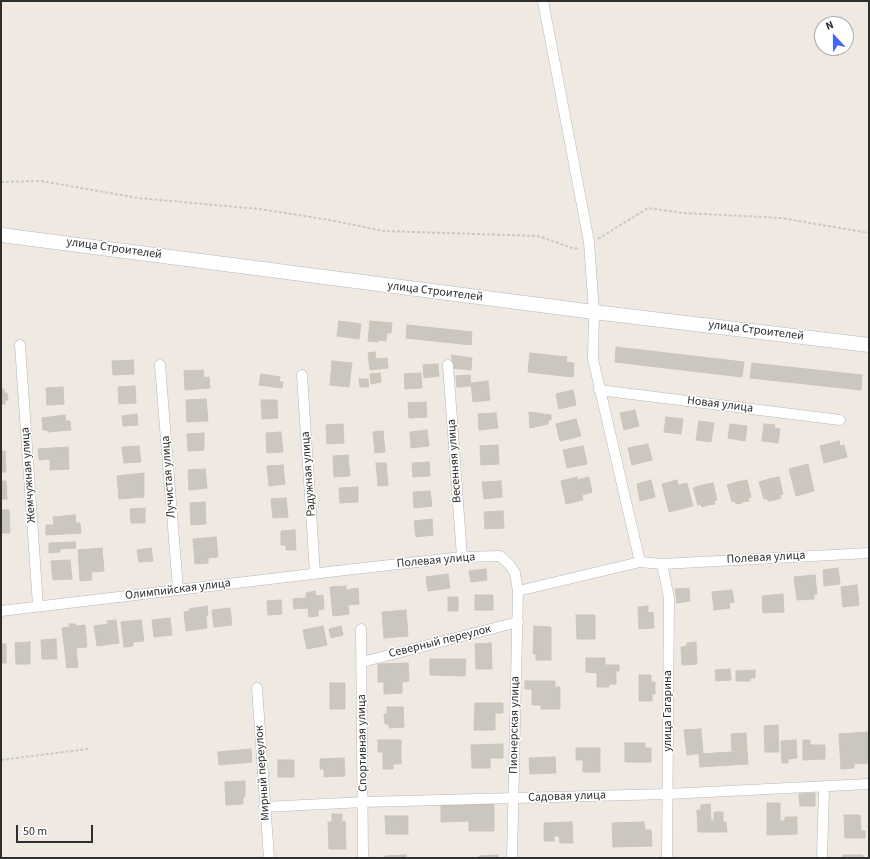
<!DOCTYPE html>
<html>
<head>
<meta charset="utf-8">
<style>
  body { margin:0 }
  #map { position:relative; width:870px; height:859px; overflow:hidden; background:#efe9e1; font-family:"Source Sans 3",sans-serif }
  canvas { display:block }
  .frame { position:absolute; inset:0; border:2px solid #2e2e2e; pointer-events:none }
  .north { position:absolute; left:814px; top:16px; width:40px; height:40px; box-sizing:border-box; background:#fff; border:1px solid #ababab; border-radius:50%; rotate:338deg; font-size:11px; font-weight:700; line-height:16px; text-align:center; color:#2e2e2e }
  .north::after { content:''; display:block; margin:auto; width:14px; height:18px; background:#4264fb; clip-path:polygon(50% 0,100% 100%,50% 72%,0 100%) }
  .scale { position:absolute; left:16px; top:825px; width:77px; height:18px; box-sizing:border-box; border:2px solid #2e2e2e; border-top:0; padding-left:5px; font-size:12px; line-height:14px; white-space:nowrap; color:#2e2e2e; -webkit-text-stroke:3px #fff; paint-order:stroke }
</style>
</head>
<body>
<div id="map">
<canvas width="870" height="859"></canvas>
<div class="frame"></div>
<div class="north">N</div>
<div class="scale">50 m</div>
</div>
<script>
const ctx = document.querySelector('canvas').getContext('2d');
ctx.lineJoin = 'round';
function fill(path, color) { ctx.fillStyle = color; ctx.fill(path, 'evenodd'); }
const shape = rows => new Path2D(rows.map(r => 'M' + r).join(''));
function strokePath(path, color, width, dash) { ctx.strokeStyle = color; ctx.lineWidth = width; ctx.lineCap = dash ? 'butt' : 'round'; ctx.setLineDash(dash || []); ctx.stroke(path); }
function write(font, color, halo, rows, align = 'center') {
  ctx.font = font + ' "Source Sans 3",sans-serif'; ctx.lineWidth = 3; ctx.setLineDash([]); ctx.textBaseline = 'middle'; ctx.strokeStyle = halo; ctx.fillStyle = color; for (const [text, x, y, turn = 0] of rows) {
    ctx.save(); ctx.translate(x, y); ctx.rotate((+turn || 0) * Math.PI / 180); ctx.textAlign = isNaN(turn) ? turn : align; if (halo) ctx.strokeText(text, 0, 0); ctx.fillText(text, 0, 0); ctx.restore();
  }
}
const building = shape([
  [339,321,361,324,359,339,337,336,339,321],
  [370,321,392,323,391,333,387,333,386,341,379,340,378,342,368,341,370,321],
  [407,325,472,332,471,345,406,338,407,325],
  [616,347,744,362,742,377,615,362,616,347],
  [375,352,376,359,387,358,388,368,370,370,368,353,375,352],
  [530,353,567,357,566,362,574,363,573,377,528,372,530,353],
  [452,355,472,358,471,370,451,368,452,355],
  [133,360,134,374,113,375,112,361,133,360],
  [332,361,352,363,349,387,330,385,332,361],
  [752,363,862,375,861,390,750,378,752,363],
  [438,364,439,376,424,378,423,365,438,364],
  [203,370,204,378,209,377,210,388,185,390,184,371,203,370],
  [380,373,381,382,371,384,370,374,380,373],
  [421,373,422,388,405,389,404,374,421,373],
  [261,374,280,377,279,382,283,382,282,388,259,385,261,374],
  [470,375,471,386,457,387,456,376,470,375],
  [359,379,368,379,369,387,360,387,359,379],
  [488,381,490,400,473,402,471,383,488,381],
  [135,386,136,403,119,404,118,387,135,386],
  [63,387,64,404,47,405,46,388,63,387],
  [1,389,4,389,4,393,7,393,8,400,5,400,5,404,1,404,1,389],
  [573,390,576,405,559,409,556,394,573,390],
  [206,399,208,421,187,422,186,400,206,399],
  [261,400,277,400,278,418,262,419,261,400],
  [426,402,427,417,409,418,408,403,426,402],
  [635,410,639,426,624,430,620,413,635,410],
  [529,412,551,415,551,420,548,420,548,424,530,428,529,412],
  [496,413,498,428,479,430,478,414,496,413],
  [137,414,138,425,123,426,122,416,137,414],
  [65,415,66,421,70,421,71,430,48,432,48,430,43,430,42,418,65,415],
  [666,417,683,419,681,434,664,432,666,417],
  [576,419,581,436,560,441,556,424,576,419],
  [699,421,714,423,711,442,696,440,699,421],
  [343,424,344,443,327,444,326,425,343,424],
  [730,424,747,426,745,441,728,438,730,424],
  [764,424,775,425,774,428,780,429,778,443,762,441,764,424],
  [427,430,429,446,411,448,410,432,427,430],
  [383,431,385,452,375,453,373,432,383,431],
  [281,432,283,452,267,453,266,433,281,432],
  [204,433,204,450,188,451,187,434,204,433],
  [839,441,840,446,844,445,847,457,824,463,820,446,839,441],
  [648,444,652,460,632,465,628,448,648,444],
  [498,445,499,464,481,465,480,446,498,445],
  [139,446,141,462,124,463,122,447,139,446],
  [583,446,587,464,567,468,563,450,583,446],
  [68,447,69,469,50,470,50,459,39,460,38,449,68,447],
  [5,451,6,472,1,472,1,452,5,451],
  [348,455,350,476,334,477,333,456,348,455],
  [429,462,430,476,413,477,412,463,429,462],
  [376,463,386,463,388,485,378,486,376,463],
  [808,464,814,491,796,496,789,469,808,464],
  [283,465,285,484,269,486,267,466,283,465],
  [205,469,207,488,189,490,188,470,205,469],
  [144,473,144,497,119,499,117,476,144,473],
  [577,477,577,480,589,477,592,492,582,495,583,500,566,504,561,481,577,477],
  [779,477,783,494,780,495,781,498,774,500,769,479,779,477],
  [769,479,774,500,768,501,767,498,764,499,759,482,769,479],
  [651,480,655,497,640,501,637,484,651,480],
  [677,480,678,485,687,483,693,506,669,512,662,484,677,480],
  [747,480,751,497,748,498,749,501,742,502,737,482,747,480],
  [1,481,6,481,7,499,1,499,1,481],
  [501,481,502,497,484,499,482,482,501,481],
  [737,482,742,503,736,504,735,501,732,502,727,485,737,482],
  [713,483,717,500,714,501,715,504,708,505,703,485,713,483],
  [703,485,708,505,702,507,701,504,698,505,693,488,703,485],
  [358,487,358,502,340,503,339,488,358,487],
  [430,491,432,506,414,508,413,492,430,491],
  [286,498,288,517,273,518,271,499,286,498],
  [205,502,206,524,191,525,190,503,205,502],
  [145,508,145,523,131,523,130,509,145,508],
  [1,510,9,510,10,533,1,533,1,510],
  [503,511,504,528,485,529,484,512,503,511],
  [75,515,76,523,80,523,81,533,46,535,46,525,54,525,53,517,75,515],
  [432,519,433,535,416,537,414,521,432,519],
  [295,530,296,550,286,550,286,545,281,545,281,531,295,530],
  [216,537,218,557,208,558,208,563,195,564,193,539,216,537],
  [75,542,76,548,60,549,60,552,49,553,49,543,75,542],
  [102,548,104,571,91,572,92,580,80,581,78,550,102,548],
  [151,548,153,561,139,562,137,550,151,548],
  [70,560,72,579,53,580,51,561,70,560],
  [838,568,840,584,824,586,823,570,838,568],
  [486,569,487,580,471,582,469,571,486,569],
  [448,574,450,588,428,591,426,577,448,574],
  [815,575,817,594,814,594,814,599,797,600,794,577,815,575],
  [857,585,859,605,843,607,841,587,857,585],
  [346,586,346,590,358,588,359,604,348,605,349,614,333,616,330,587,346,586],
  [689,588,690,601,677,603,675,589,689,588],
  [732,590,734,602,729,603,730,608,714,610,712,592,732,590],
  [315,591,316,596,323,595,324,609,318,610,318,616,309,617,308,608,294,609,293,599,306,598,306,593,315,591],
  [783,594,784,612,763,613,762,596,783,594],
  [475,595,493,595,493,610,475,610,475,595],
  [448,597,458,597,458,611,448,611,448,597],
  [281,600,282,614,268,615,267,601,281,600],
  [207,606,208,615,206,616,207,628,186,631,184,612,190,611,189,609,207,606],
  [648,606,648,613,653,612,654,628,639,629,638,607,648,606],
  [230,608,232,625,214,627,212,610,230,608],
  [406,610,408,636,384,638,382,612,406,610],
  [576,615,595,615,595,639,577,639,576,615],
  [170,618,172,635,154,637,152,620,170,618],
  [116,620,119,643,97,646,94,626,108,624,107,621,116,620],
  [141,620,144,641,133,642,133,646,124,647,121,622,141,620],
  [69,624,75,624,76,626,85,625,87,647,76,648,78,667,67,668,62,628,70,627,69,624],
  [323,626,327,645,307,649,303,630,323,626],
  [341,626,343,635,331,638,329,629,341,626],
  [534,626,551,627,551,660,536,660,536,654,533,654,534,626],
  [56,639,57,659,42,659,41,640,56,639],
  [30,642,30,664,16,664,15,643,30,642],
  [696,642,697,664,682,665,681,647,687,646,687,643,696,642],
  [491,643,492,669,476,669,475,644,491,643],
  [1,644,6,644,6,663,1,663,1,644],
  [586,658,605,658,605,665,619,665,619,671,616,671,616,684,609,684,609,687,597,687,597,673,586,672,586,658],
  [430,659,466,659,465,676,430,675,430,659],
  [408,663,409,681,402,682,402,693,384,694,384,682,378,682,378,664,408,663],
  [730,669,731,680,716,681,715,670,730,669],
  [755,670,755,678,750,678,750,681,736,681,736,671,755,670],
  [639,675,651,675,651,682,655,682,655,694,652,694,652,701,639,701,639,675],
  [525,681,555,681,555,687,560,687,560,709,541,709,541,705,532,705,532,689,525,689,525,681],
  [330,683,345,683,345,709,330,709,330,683],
  [475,703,503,703,503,713,495,713,495,730,474,730,475,703],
  [387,707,403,707,404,727,389,728,389,724,385,724,384,714,387,714,387,707],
  [778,725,779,752,765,752,764,726,778,725],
  [701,729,703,753,687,755,684,730,701,729],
  [869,732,869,763,854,764,854,768,841,769,839,734,869,732],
  [746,733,747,750,732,751,731,734,746,733],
  [378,740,401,740,401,764,393,764,393,769,383,769,383,752,378,752,378,740],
  [796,740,797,758,788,759,788,763,782,763,781,741,796,740],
  [803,740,810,740,810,745,825,745,825,759,803,760,803,740],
  [625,743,645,743,645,748,651,748,651,762,625,762,625,743],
  [503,744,503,758,490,758,490,768,472,768,471,745,503,744],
  [576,748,600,748,600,772,583,772,583,760,576,760,576,748],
  [251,749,252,762,219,765,218,752,251,749],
  [747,751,748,764,700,767,699,754,747,751],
  [555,757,556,773,530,774,529,758,555,757],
  [344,758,345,776,324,777,324,769,320,769,320,759,344,758],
  [278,760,294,760,294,777,278,777,278,760],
  [245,781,245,796,243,797,243,804,226,805,225,782,245,781],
  [815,793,815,806,800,806,799,794,815,793],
  [494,803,494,831,469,831,469,821,441,822,441,804,494,803],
  [767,803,780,803,780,821,785,821,785,817,797,817,797,834,767,835,767,803],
  [710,804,711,821,714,821,714,812,723,812,723,822,726,822,727,832,698,832,697,810,701,810,701,805,710,804],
  [332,814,342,814,342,822,345,821,346,849,329,849,328,822,332,822,332,814],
  [844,815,860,815,861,831,865,831,865,838,845,838,844,815],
  [385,816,408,816,408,834,386,834,385,816],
  [572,822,573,843,560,843,559,836,554,836,554,841,544,841,544,823,572,822],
  [644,822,645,830,651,830,652,846,613,847,612,823,644,822],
  [406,855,406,858,385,858,385,856,406,855],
  [498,855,498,858,479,858,479,856,498,855],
  [843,855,863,855,863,858,843,858,843,855]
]);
const path = shape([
  [1,182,41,181,138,198,259,209,330,220,384,231,538,236,575,249,579,247],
  [598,239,648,208,684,213,781,218,869,233],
  [1,760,88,749]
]);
const minor = shape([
  [543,1,589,242,594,312,593,359,640,562],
  [20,345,38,606],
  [160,365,178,589],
  [448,365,462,557],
  [302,375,315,573],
  [599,390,840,420],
  [662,564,669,598,667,858],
  [518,591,640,562,662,564,869,553],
  [1,611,354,569,462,557,500,556,509,564,515,573,518,591,512,858],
  [361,629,363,858],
  [362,662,518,622],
  [257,688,269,858],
  [264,807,364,802,668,794,869,784],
  [822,858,824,787]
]);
const secondary = shape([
  [1,235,594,312,869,345]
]);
const streetNames = [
  ["улица Строителей",114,249,8],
  ["улица Строителей",435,292,7],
  ["улица Строителей",756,331,7],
  ["Новая улица",720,405,7],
  ["Весенняя улица",455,461,-94],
  ["Радужная улица",309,474,-94],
  ["Жемчужная улица",29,475,-94],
  ["Лучистая улица",169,477,-94],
  ["Полевая улица",766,558,-3],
  ["Полевая улица",436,561,-5],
  ["Олимпийская улица",178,590,-7],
  ["Северный переулок",440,642,-14],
  ["улица Гагарина",668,711,-90],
  ["Пионерская улица",515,725,-89],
  ["Спортивная улица",363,743,-91],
  ["Мирный переулок",263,773,-94],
  ["Садовая улица",567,797,-2]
];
fill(building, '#cbc7bf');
strokePath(building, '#cbc5ba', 1);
strokePath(minor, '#b4b7c1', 11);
strokePath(secondary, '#b4b7c1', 15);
strokePath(path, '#c9c9c9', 2, [3, 2]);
strokePath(minor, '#fff', 10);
strokePath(secondary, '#fff', 14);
write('12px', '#2e2e2e', '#fff', streetNames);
</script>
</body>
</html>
